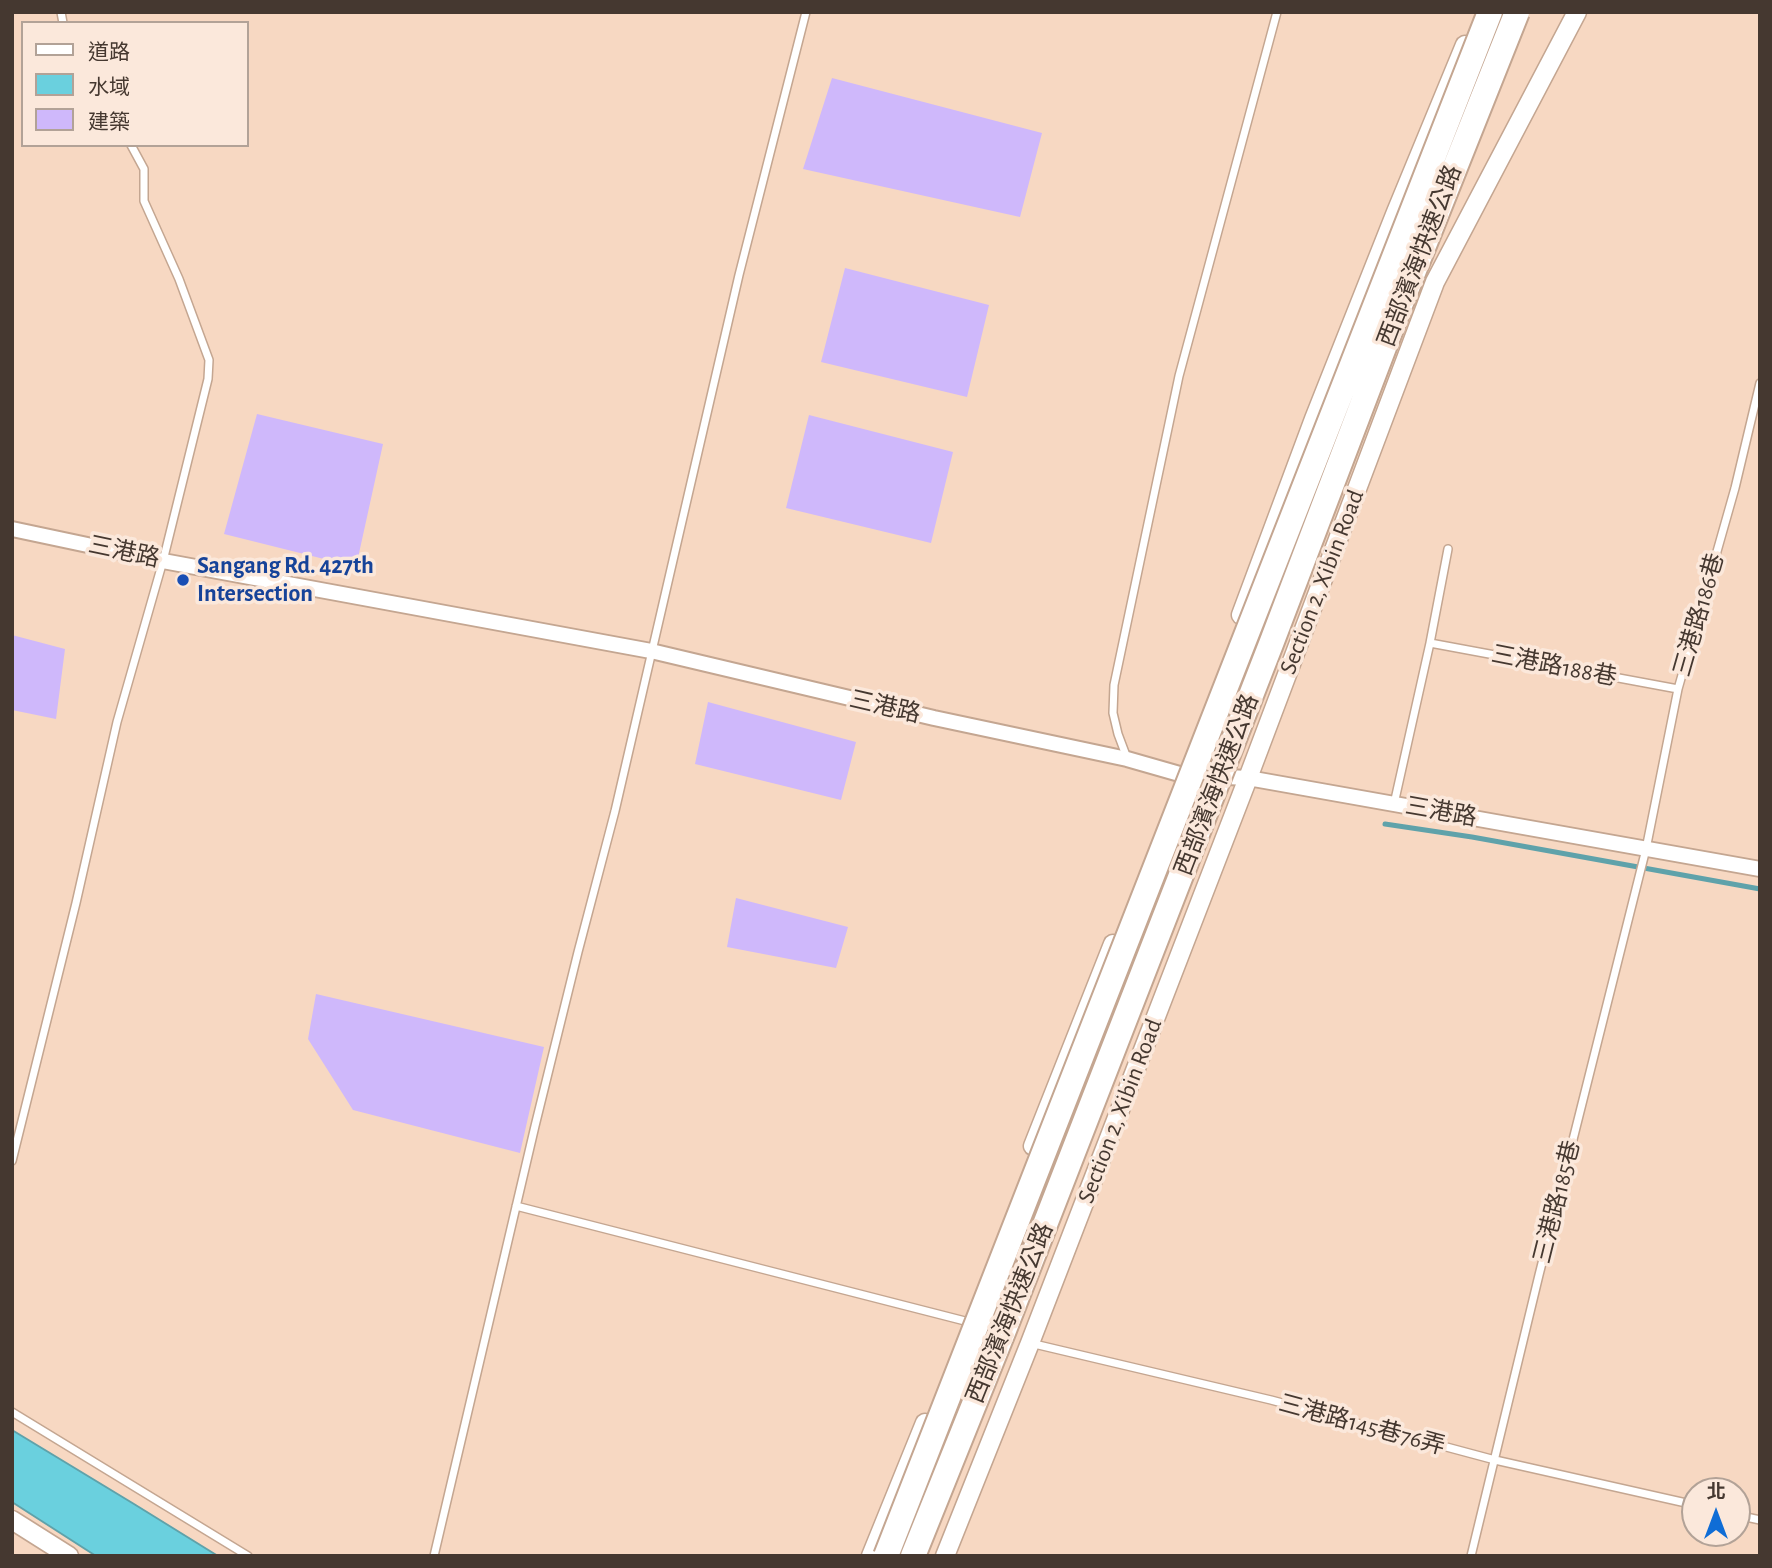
<!DOCTYPE html>
<html>
<head>
<meta charset="utf-8">
<style>
  body { margin:0 }
  #map { position:relative; width:1772px; height:1568px; overflow:hidden; background:#f7d8c2; font-family:"Alegreya Sans","Noto Sans TC",sans-serif }
  canvas { display:block }
  .frame { position:absolute; inset:0; border:14px solid #453830; pointer-events:none }
  .legend { position:absolute; left:21px; top:21px; width:228px; height:126px; box-sizing:border-box; background:#fbe8db; border:2px solid #b2a297; margin:0; padding:9px 12px; list-style:none; font-size:21px; color:#453830 }
  .legend li { display:flex; align-items:center; gap:14px; height:35px }
  .legend b { width:35px; border:2px solid #b2a297 }
  .north { position:absolute; left:1681px; top:1477px; width:70px; height:70px; box-sizing:border-box; background:#fbe8db; border:2px solid #b2a297; border-radius:50%; rotate:0deg; font-size:19px; font-weight:700; line-height:28px; text-align:center; color:#453830 }
  .north::after { content:''; display:block; margin:auto; width:24px; height:32px; background:#0f6dd6; clip-path:polygon(50% 0,100% 100%,50% 72%,0 100%) }
</style>
</head>
<body>
<div id="map">
<canvas width="1772" height="1568"></canvas>
<div class="frame"></div>
<ul class="legend">
<li><b style="height:9px;background:#fff"></b>道路</li>
<li><b style="height:19px;background:#6ad0de"></b>水域</li>
<li><b style="height:19px;background:#cfb8fb"></b>建築</li>
</ul>
<div class="north">北</div>
</div>
<script>
const ctx = document.querySelector('canvas').getContext('2d');
ctx.lineJoin = 'round';
function fill(path, color) { ctx.fillStyle = color; ctx.fill(path, 'evenodd'); }
const shape = rows => new Path2D(rows.map(r => 'M' + r).join(''));
function strokePath(path, color, width, dash) { ctx.strokeStyle = color; ctx.lineWidth = width; ctx.lineCap = dash ? 'butt' : 'round'; ctx.setLineDash(dash || []); ctx.stroke(path); }
function write(font, color, halo, rows, align = 'center') {
  ctx.font = font + ' "Alegreya Sans","Noto Sans TC",sans-serif'; ctx.lineWidth = 7; ctx.setLineDash([]); ctx.textBaseline = 'middle'; ctx.strokeStyle = halo; ctx.fillStyle = color; for (const [text, x, y, turn = 0] of rows) {
    ctx.save(); ctx.translate(x, y); ctx.rotate((+turn || 0) * Math.PI / 180); ctx.textAlign = isNaN(turn) ? turn : align; if (halo) ctx.strokeText(text, 0, 0); ctx.fillText(text, 0, 0); ctx.restore();
  }
}
const water = shape([
  [12,1430,134,1504,218,1556,96,1556,12,1502,12,1430]
]);
const stream = shape([
  [1385,824,1472,837,1760,889]
]);
const building = shape([
  [832,78,1042,133,1020,217,803,169],
  [845,268,989,305,967,397,821,362],
  [257,414,383,444,356,567,224,534],
  [809,415,953,452,931,543,786,508],
  [12,635,65,649,56,719,12,710],
  [708,702,856,742,841,800,695,764],
  [736,898,848,927,836,968,727,947],
  [316,994,544,1047,520,1153,353,1110,308,1039]
]);
const service = shape([
  [61,12,63,23],
  [1430,643,1678,689],
  [1127,758,1118,734,1113,713,1114,685,1179,376,1277,12],
  [1394,804,1430,643,1448,549],
  [12,1161,76,903,117,722,163,561,208,379,209,360,179,279,144,201,144,169,131,145],
  [516,1206,965,1321],
  [1030,1343,1271,1400,1495,1460,1695,1505],
  [12,1412,248,1556],
  [1737,1515,1760,1520],
  [434,1556,535,1126,578,952,615,811,739,275,806,12],
  [1471,1556,1539,1275,1646,849,1678,689,1735,488,1760,383]
]);
const minor = shape([
  [12,529,163,561,651,651,934,718,1127,759,1183,775,1248,778,1760,869]
]);
const tertiary = shape([
  [1241,615,1314,419,1396,212,1465,45],
  [1033,1146,1113,944],
  [12,1520,69,1556],
  [871,1556,925,1423],
  [945,1556,1030,1343,1248,778,1435,282,1577,12]
]);
const trunkBridge = shape([
  [886,1556,1490,12],
  [913,1556,1004,1330,1271,644,1399,308,1517,12]
]);
const markers = [
  [183,580,7,"#1a4fb4"]
];
const streetNames = [
  ["西部濱海快速公路",1420,256,-69],
  ["三港路",124,552,12],
  ["Section 2, Xibin Road",1322,582,-69],
  ["三港路186巷",1699,615,-74],
  ["三港路188巷",1554,666,11],
  ["三港路",885,707,13],
  ["西部濱海快速公路",1217,785,-69],
  ["三港路",1441,812,10],
  ["Section 2, Xibin Road",1120,1111,-69],
  ["三港路185巷",1557,1202,-76],
  ["西部濱海快速公路",1010,1313,-68],
  ["三港路145巷76弄",1362,1425,15]
];
const transitNames = [
  ["Sangang Rd. 427th",197,566],
  ["Intersection",197,594]
];
fill(water, '#6ad0de');
strokePath(water, '#5fa2aa', 2);
strokePath(stream, '#5fa2aa', 5);
fill(building, '#cfb8fb');
strokePath(service, '#c4a691', 10);
strokePath(minor, '#c4a691', 18);
strokePath(tertiary, '#c4a691', 21);
strokePath(service, '#fff', 7);
strokePath(minor, '#fff', 14);
strokePath(tertiary, '#fff', 18);
strokePath(trunkBridge, '#c4a691', 28, []);
strokePath(trunkBridge, '#fff', 24);
for (const [x, y, r, color] of markers) { const dot = new Path2D(); dot.arc(x, y, r, 0, 2 * Math.PI); ctx.fillStyle = color; ctx.fill(dot); strokePath(dot, '#fbe8db', 2.5); }
write('24px', '#453830', '#fbe8db', streetNames);
write('bold 24px', '#164399', '#fbe8db', transitNames, 'left');
</script>
</body>
</html>
